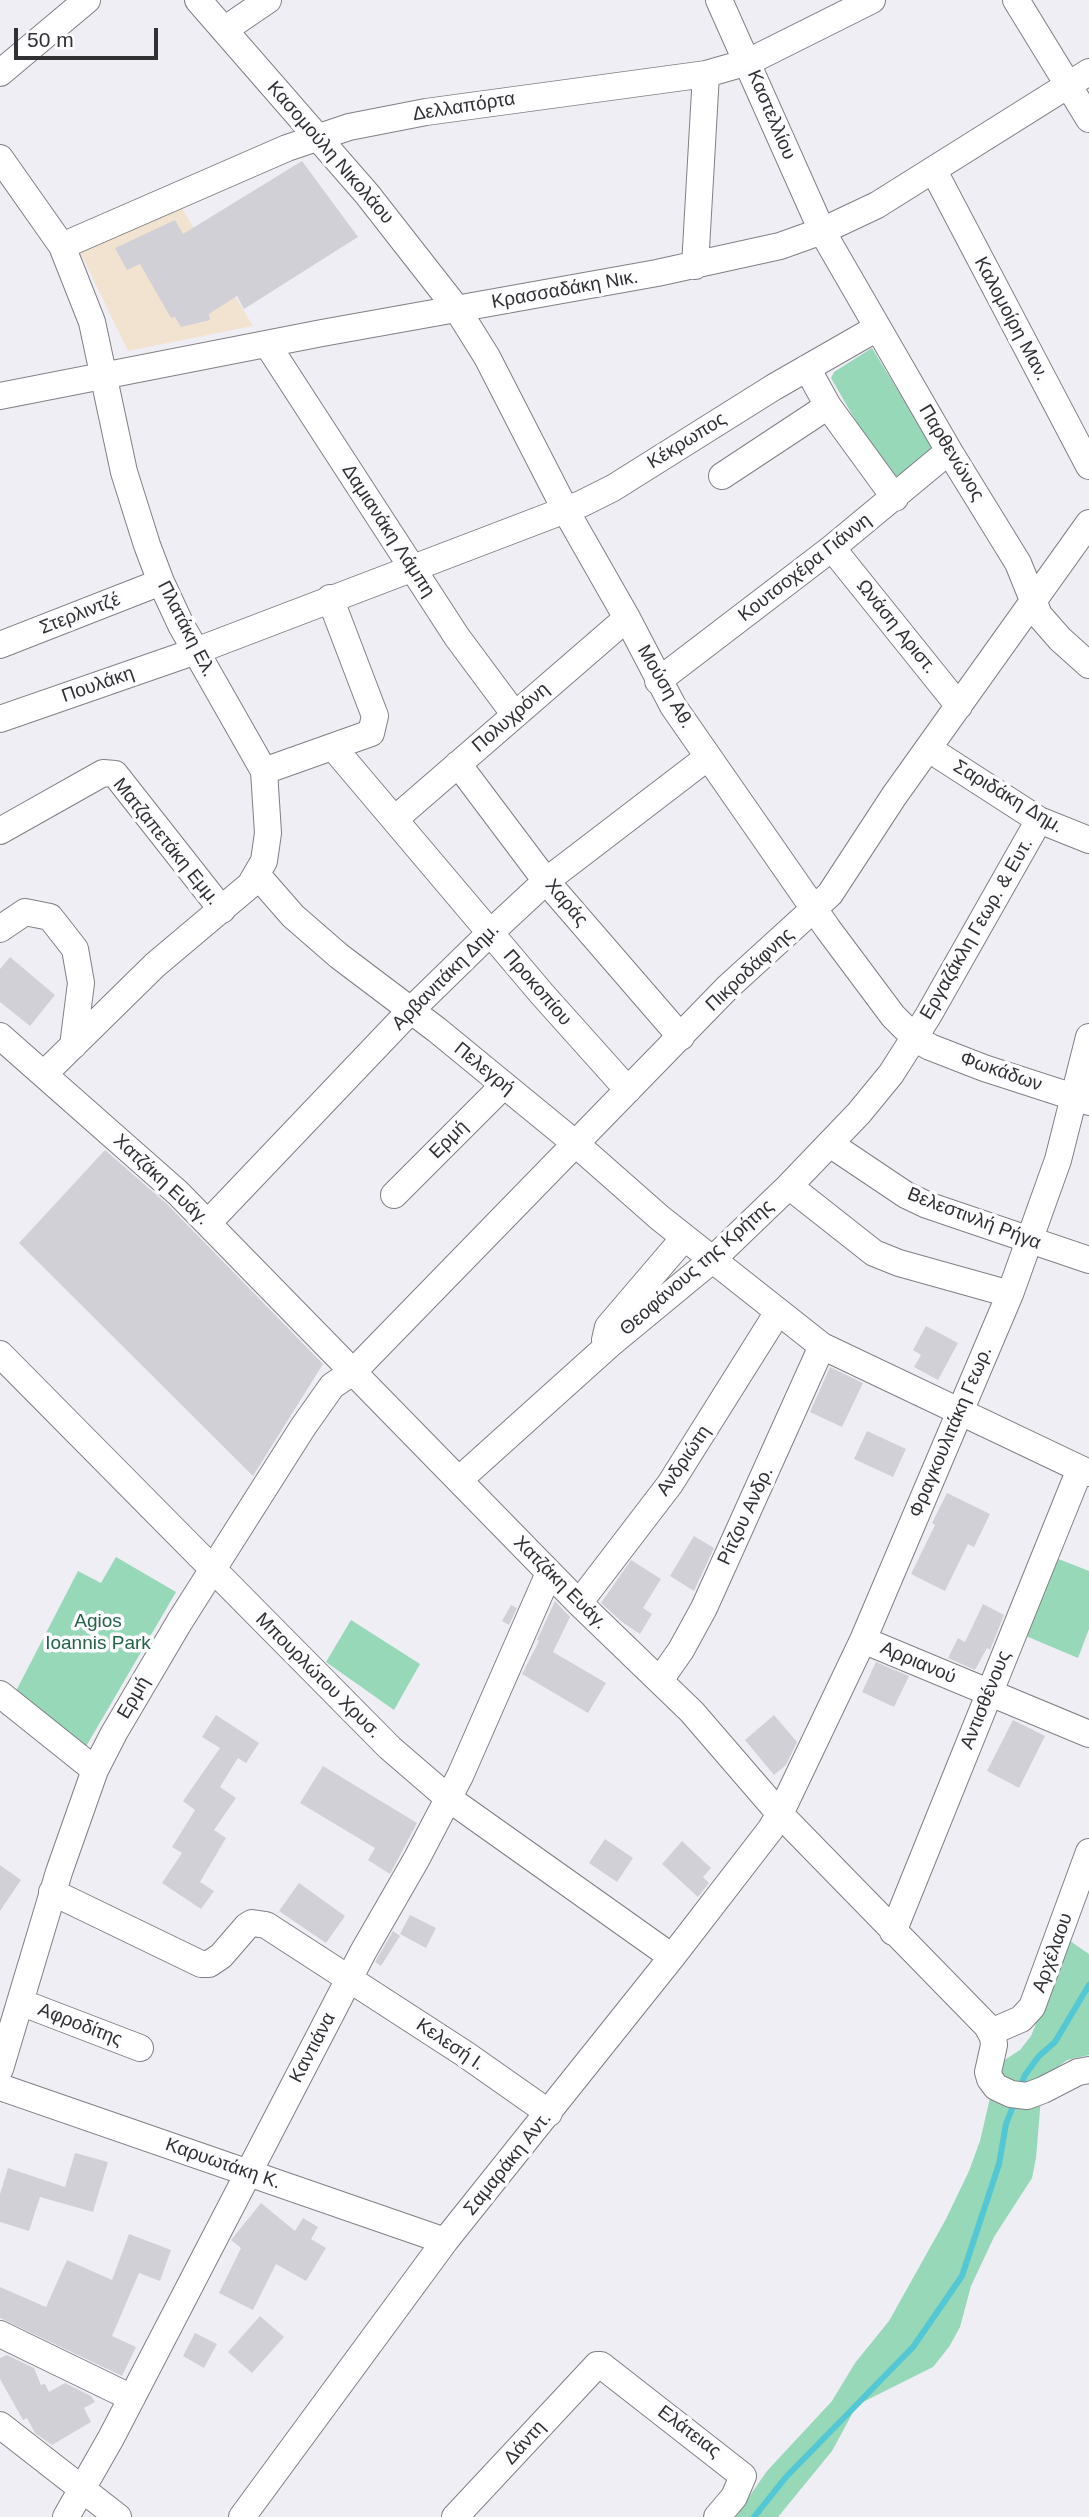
<!DOCTYPE html>
<html>
<head>
<meta charset="utf-8">
<style>
  body { margin:0 }
  #map { position:relative; width:1089px; height:2517px; overflow:hidden; background:#f0eef5; font-family:Helvetica,sans-serif }
  canvas { display:block }
  .scale { position:absolute; left:14px; top:28px; width:144px; height:32px; box-sizing:border-box; border:4px solid #313033; border-top:0; padding-left:9px; font-size:21px; line-height:24px; white-space:nowrap; color:#313033; -webkit-text-stroke:5px #fdfcff; paint-order:stroke }
</style>
</head>
<body>
<div id="map">
<canvas width="1089" height="2517"></canvas>
<div class="scale">50 m</div>
</div>
<script>
const ctx = document.querySelector('canvas').getContext('2d');
ctx.lineJoin = 'round';
function fill(path, color) { ctx.fillStyle = color; ctx.fill(path, 'evenodd'); }
const shape = rows => new Path2D(rows.map(r => 'M' + r).join(''));
function strokePath(path, color, width, dash) { ctx.strokeStyle = color; ctx.lineWidth = width; ctx.lineCap = dash ? 'butt' : 'round'; ctx.setLineDash(dash || []); ctx.stroke(path); }
function write(font, color, halo, rows, align = 'center') {
  ctx.font = font + ' Helvetica,sans-serif'; ctx.lineWidth = 7; ctx.setLineDash([]); ctx.textBaseline = 'middle'; ctx.strokeStyle = halo; ctx.fillStyle = color; for (const [text, x, y, turn = 0] of rows) {
    ctx.save(); ctx.translate(x, y); ctx.rotate((+turn || 0) * Math.PI / 180); ctx.textAlign = isNaN(turn) ? turn : align; if (halo) ctx.strokeText(text, 0, 0); ctx.fillText(text, 0, 0); ctx.restore();
  }
}
const education = shape([
  [180,205,253,326,128,351,80,252]
]);
const green = shape([
  [872,348,934,450,896,482,872,449,831,378,834,372],
  [116,1557,176,1592,84,1750,15,1693,78,1571,101,1583],
  [1056,1558,1089,1571,1089,1629,1078,1658,1026,1636],
  [351,1620,420,1664,394,1710,326,1662],
  [1070,1941,1089,1954,1089,2055,1067,2060,1033,2086,995,2077,1003,2061,1020,2050,1031,2036],
  [990,2098,1041,2098,1036,2158,1032,2178,994,2237,971,2286,960,2327,949,2347,933,2367,857,2405,832,2451,778,2517,735,2517,767,2471,832,2401,855,2363,889,2321,946,2219,969,2171,980,2141]
]);
const stream = shape([
  [1020,2088,1025,2075,1039,2056,1055,2042,1089,1985],
  [754,2517,786,2477,913,2347,962,2276,999,2164,1006,2124,1015,2101]
]);
const building = shape([
  [302,161,358,237,244,309,237,296,209,314,210,320,181,327,175,317,171,318,140,264,127,270,115,248,175,220,183,234],
  [10,957,55,995,30,1026,0,1002,0,969],
  [105,1150,167,1204,323,1364,253,1476,19,1243],
  [926,1326,958,1343,938,1380,914,1367,921,1355,913,1350],
  [830,1367,863,1383,842,1427,810,1412],
  [867,1431,906,1449,893,1477,854,1459],
  [947,1493,990,1514,974,1547,968,1544,945,1591,911,1574,935,1525,932,1523],
  [694,1536,714,1548,694,1591,670,1576],
  [631,1560,661,1579,643,1608,652,1614,640,1634,622,1622,601,1603],
  [555,1601,570,1617,553,1652,606,1683,588,1713,522,1674,539,1641,537,1640],
  [983,1604,1004,1615,990,1650,987,1648,975,1670,948,1658,958,1638,965,1642],
  [511,1605,517,1608,509,1625,502,1621],
  [876,1662,909,1676,894,1707,862,1692],
  [216,1715,259,1743,246,1763,238,1758,220,1787,236,1798,214,1830,226,1838,200,1882,214,1891,201,1909,162,1883,182,1853,172,1847,195,1810,183,1801,220,1748,202,1737],
  [774,1715,797,1742,786,1765,774,1775,745,1740],
  [1013,1720,1045,1736,1019,1788,987,1771],
  [323,1766,417,1823,390,1874,368,1860,375,1848,300,1803],
  [605,1839,633,1858,617,1882,589,1863],
  [682,1841,711,1868,703,1877,709,1883,698,1897,662,1864],
  [0,1865,21,1880,0,1911],
  [299,1883,345,1916,326,1943,279,1911],
  [410,1915,436,1928,426,1948,400,1934],
  [393,1931,400,1936,381,1966,375,1962],
  [75,2153,108,2162,93,2212,40,2197,29,2231,0,2222,0,2194,8,2168,65,2187],
  [261,2203,295,2231,303,2218,318,2227,311,2239,326,2248,306,2281,276,2264,253,2310,219,2293,241,2248,231,2240],
  [129,2234,171,2250,160,2281,139,2273,112,2336,136,2347,122,2376,0,2318,0,2287,46,2307,67,2260,112,2280],
  [260,2316,284,2337,252,2373,228,2352],
  [195,2333,217,2344,204,2368,183,2356],
  [7,2355,34,2368,41,2385,45,2384,49,2392,65,2383,91,2396,95,2402,84,2408,91,2422,52,2445,35,2433,27,2418,23,2420,0,2379,0,2358]
]);
const minor = shape([
  [198,0,367,194,457,309,487,357,566,511,627,618,673,706,828,929,893,1016,915,1038,930,1047,984,1068,1089,1102],
  [719,0,822,231,949,451,1018,563,1039,615,1060,639,1089,665],
  [1016,0,1089,119],
  [224,30,268,0],
  [0,73,87,0],
  [0,158,62,246,92,322,124,472,147,545,161,582,181,625,264,771,268,833,264,861,250,885,155,965,44,1074],
  [934,171,1089,466],
  [62,246,287,148,349,127,426,112,706,74,748,62,872,0],
  [695,266,706,74],
  [267,344,457,637,515,715],
  [807,368,828,406,895,498],
  [0,396,322,333,657,273,780,246,822,231,877,205,1089,72],
  [722,476,828,406],
  [832,548,959,706],
  [0,645,161,582],
  [658,681,832,548,949,451],
  [0,719,196,651,581,504,613,488,774,387,877,328],
  [333,747,542,994,628,1090],
  [929,749,1039,820,1089,840],
  [458,764,546,881,681,1037],
  [264,771,371,733,375,716,330,598],
  [395,819,627,618],
  [0,831,103,773,115,774,222,910],
  [258,876,293,916,339,956,437,1030,576,1144,660,1218,822,1346,1089,1473],
  [0,929,25,912,50,917,75,949,81,983,73,1046],
  [0,1036,178,1193,579,1603,692,1712,780,1814,987,2026,993,2037,994,2045,988,2072,990,2079,996,2087,1011,2094,1027,2096,1043,2090,1078,2072,1089,2070],
  [830,1144,906,1195,927,1205,1089,1260],
  [789,1186,874,1253,899,1263,1010,1294],
  [394,1195,504,1085],
  [208,1223,410,1011,490,933,546,881,708,757],
  [605,1340,608,1327,684,1238],
  [0,1354,390,1748,448,1798,672,1957],
  [460,1479,609,1345,712,1260,789,1186,859,1113,891,1074,928,1016,1039,820],
  [579,1603,670,1484,778,1312],
  [863,1640,1089,1734],
  [660,1680,681,1650,704,1608,822,1346],
  [0,1694,95,1770],
  [52,1892,201,1964,209,1964,221,1956,247,1926,252,1923,266,1925,465,2054,549,2113],
  [893,1932,1080,1469],
  [20,2002,140,2048],
  [991,2032,1021,2019,1032,2007,1089,1852],
  [0,2069,59,1872,95,1770,114,1733,180,1621,303,1427,332,1386,354,1371,728,987,830,894,894,796,1089,523],
  [0,2087,445,2241],
  [0,2334,132,2398],
  [0,2425,118,2517],
  [66,2517,111,2438,363,1952,416,1860,460,1776,549,1573],
  [242,2517,445,2241,672,1957,770,1830,780,1814,863,1640,1010,1294,1058,1160,1089,1037],
  [455,2517,597,2365,601,2365,743,2476,734,2497,717,2517]
]);
const streetNames = [
  ["Δελλαπόρτα",464,107,-9],
  ["Καστελλίου",771,115,67],
  ["Κασομούλη Νικολάου",330,153,49],
  ["Κρασσαδάκη Νικ.",565,290,-10],
  ["Καλομοίρη Μαν.",1011,319,62],
  ["Κέκρωπος",687,441,-32],
  ["Παρθενώνος",951,453,59],
  ["Δαμιανάκη Λάμπη",388,531,57],
  ["Κουτσοχέρα Γιάννη",805,568,-38],
  ["Στερλιντζέ",80,614,-21],
  ["Ωνάση Αριστ.",896,627,51],
  ["Πλατάκη Ελ.",186,629,63],
  ["Πουλάκη",98,685,-19],
  ["Μούση Αθ.",665,687,60],
  ["Πολυχρόνη",511,718,-41],
  ["Σαριδάκη Δημ.",1008,797,31],
  ["Ματζαπετάκη Εμμ.",166,842,51],
  ["Χαράς",566,903,50],
  ["Εργαζάκλη Γεωρ. & Ευτ.",977,929,-60],
  ["Πικροδάφνης",750,970,-43],
  ["Αρβανιτάκη Δημ.",446,977,-45],
  ["Προκοπίου",537,988,49],
  ["Πελεγρή",484,1069,39],
  ["Φωκάδων",1001,1072,19],
  ["Ερμή",449,1140,-45],
  ["Χατζάκη Ευάγ.",161,1180,43],
  ["Βελεστινλή Ρήγα",974,1219,21],
  ["Θεοφάνους της Κρήτης",697,1268,-41],
  ["Φραγκουλιτάκη Γεωρ.",951,1432,-67],
  ["Ανδριώτη",684,1461,-56],
  ["Ρίτζου Ανδρ.",746,1516,-65],
  ["Χατζάκη Ευάγ.",560,1583,45],
  ["Αρριανού",918,1663,23],
  ["Μπουρλώτου Χρυσ.",318,1676,45],
  ["Ερμή",134,1698,-60],
  ["Αντισθένους",986,1700,-68],
  ["Αρχέλαου",1053,1953,-70],
  ["Αφροδίτης",80,2025,21],
  ["Κελεσή Ι.",450,2045,34],
  ["Καντιάνα",313,2048,-62],
  ["Καρυωτάκη Κ.",223,2164,19],
  ["Σαμαράκη Αντ.",508,2164,-51],
  ["Ελάτειας",689,2432,37],
  ["Δάντη",525,2443,-48]
];
const parkNames = [
  ["Agios",98,1622],
  ["Ioannis Park",98,1644]
];
fill(education, '#f2e3d0');
fill(green, '#96d8b7');
strokePath(stream, '#53c7d3', 6);
fill(building, '#d2d0d7');
strokePath(minor, '#817f85', 28);
strokePath(minor, '#fff', 26);
write('19px', '#313033', '#fdfcff', streetNames);
write('19px', '#236448', '#fdfcff', parkNames);
</script>
</body>
</html>
